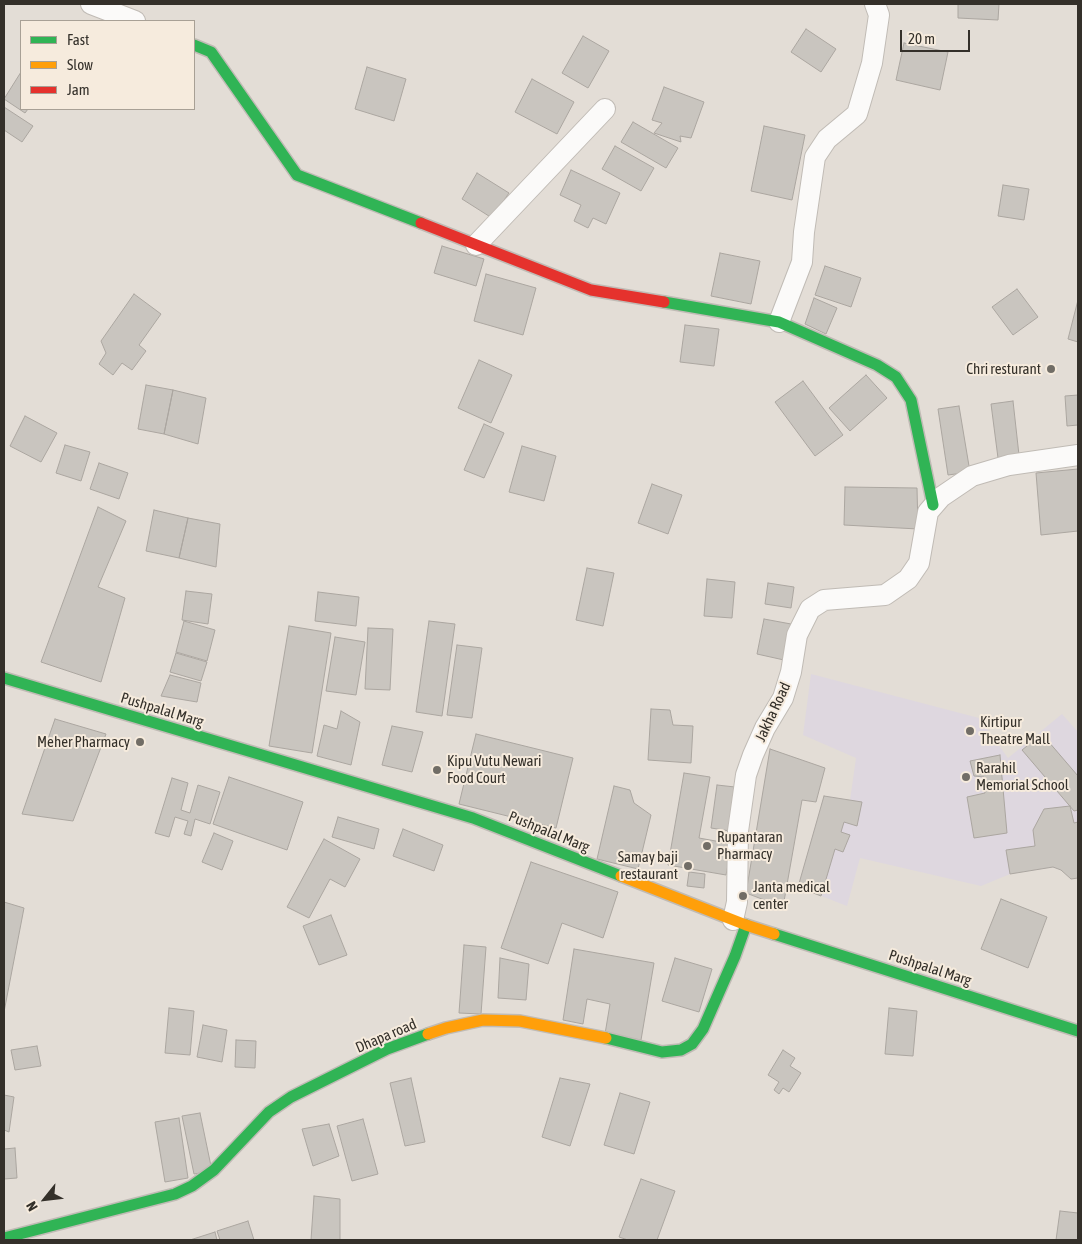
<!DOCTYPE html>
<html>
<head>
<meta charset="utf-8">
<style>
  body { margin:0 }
  #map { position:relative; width:1082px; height:1244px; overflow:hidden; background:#e3ddd6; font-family:"Asap Condensed",sans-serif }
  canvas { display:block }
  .frame { position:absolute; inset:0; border:5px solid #34302a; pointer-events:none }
  .legend { position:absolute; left:20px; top:20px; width:175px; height:90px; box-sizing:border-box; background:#f6ebdd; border:1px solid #a8a095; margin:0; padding:6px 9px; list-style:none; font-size:15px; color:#34302a }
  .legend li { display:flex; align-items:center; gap:10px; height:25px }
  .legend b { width:25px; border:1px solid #a8a095 }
  .north { position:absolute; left:20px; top:1174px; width:50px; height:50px; -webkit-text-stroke:4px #f6ebdd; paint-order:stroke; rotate:241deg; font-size:14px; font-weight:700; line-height:20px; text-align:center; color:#34302a }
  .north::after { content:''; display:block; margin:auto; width:18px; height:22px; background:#34302a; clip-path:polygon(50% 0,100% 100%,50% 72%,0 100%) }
  .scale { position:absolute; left:900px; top:30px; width:70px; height:22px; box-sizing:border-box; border:2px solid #34302a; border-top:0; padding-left:6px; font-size:15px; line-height:18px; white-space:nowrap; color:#34302a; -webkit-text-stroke:4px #f6ebdd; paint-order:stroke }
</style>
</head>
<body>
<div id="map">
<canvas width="1082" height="1244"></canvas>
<div class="frame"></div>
<ul class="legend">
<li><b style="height:6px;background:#30b455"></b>Fast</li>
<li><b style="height:6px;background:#ff9f0a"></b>Slow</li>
<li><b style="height:6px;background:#e5322d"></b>Jam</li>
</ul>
<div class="north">N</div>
<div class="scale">20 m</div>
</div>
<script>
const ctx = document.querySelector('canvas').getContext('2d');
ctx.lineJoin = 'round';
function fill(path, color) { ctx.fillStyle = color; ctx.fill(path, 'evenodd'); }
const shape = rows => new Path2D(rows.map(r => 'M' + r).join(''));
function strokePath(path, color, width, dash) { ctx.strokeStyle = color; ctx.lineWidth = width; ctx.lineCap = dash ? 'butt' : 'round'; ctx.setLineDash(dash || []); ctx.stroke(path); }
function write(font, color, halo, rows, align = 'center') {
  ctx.font = font + ' "Asap Condensed",sans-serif'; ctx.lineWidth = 4; ctx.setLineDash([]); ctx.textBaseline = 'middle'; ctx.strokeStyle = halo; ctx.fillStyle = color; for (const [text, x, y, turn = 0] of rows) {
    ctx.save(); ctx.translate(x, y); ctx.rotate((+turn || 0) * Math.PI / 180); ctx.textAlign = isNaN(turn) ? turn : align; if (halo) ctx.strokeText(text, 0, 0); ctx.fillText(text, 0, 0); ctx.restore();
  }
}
const education = shape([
  [811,674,979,718,1008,758,1062,714,1078,732,1078,878,1071,879,1061,870,1053,867,1010,874,981,886,860,858,847,906,798,887,824,796,850,800,856,758,803,735]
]);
const building = shape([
  [958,4,999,4,998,20,958,18,958,4],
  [806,29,836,49,821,72,791,52,806,29],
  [583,36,609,51,588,88,562,73,583,36],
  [904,43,948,52,940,90,896,80,904,43],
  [367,67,406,79,394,121,355,109,367,67],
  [21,72,21,109,28,109,25,113,4,99,21,72],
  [532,79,574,102,557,134,515,112,532,79],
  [664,87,704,102,691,138,680,136,681,142,654,133,662,123,652,120,664,87],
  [4,107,33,126,22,142,4,130,4,107],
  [633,122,678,148,666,168,621,142,633,122],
  [764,126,805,135,792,200,751,191,764,126],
  [615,146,654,168,641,191,602,169,615,146],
  [571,170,620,193,606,224,593,218,588,228,574,221,581,205,560,195,571,170],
  [477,173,509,193,492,218,462,199,477,173],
  [1003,185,1029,189,1024,220,998,216,1003,185],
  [442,246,484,259,476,286,434,273,442,246],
  [720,253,760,261,751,304,711,296,720,253],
  [825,266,861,278,851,307,815,295,825,266],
  [486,274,536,288,523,335,474,321,486,274],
  [1017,289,1038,317,1013,335,992,307,1017,289],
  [134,294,161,314,139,345,146,351,132,370,122,363,113,375,99,364,106,353,101,341,134,294],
  [814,298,837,308,826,334,805,324,814,298],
  [1078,300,1078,342,1068,339,1078,300],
  [685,325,719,329,714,366,680,362,685,325],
  [479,360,512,375,491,423,458,408,479,360],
  [866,375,887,398,850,431,829,408,866,375],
  [803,381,843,435,815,456,775,402,803,381],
  [146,385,173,390,164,434,138,429,146,385],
  [173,390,206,398,198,444,164,434,173,390],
  [1078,395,1078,425,1067,426,1065,396,1078,395],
  [1013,401,1019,455,998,458,991,404,1013,401],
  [959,406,970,472,948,475,938,409,959,406],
  [25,416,57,433,41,462,10,446,25,416],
  [484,424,504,433,484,478,464,470,484,424],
  [65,445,90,452,81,481,56,473,65,445],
  [522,446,556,456,544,501,509,492,522,446],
  [99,463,128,473,119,499,90,489,99,463],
  [1078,469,1078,531,1041,535,1036,473,1078,469],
  [652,484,682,495,668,534,638,523,652,484],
  [845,487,917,488,918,529,844,525,845,487],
  [98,507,126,521,98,587,125,598,101,682,41,662,98,507],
  [154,510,188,518,179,558,146,551,154,510],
  [188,518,220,524,216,567,179,558,188,518],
  [587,568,614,573,603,626,576,620,587,568],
  [707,579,735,582,732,618,704,616,707,579],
  [768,583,794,587,791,608,765,604,768,583],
  [186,591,212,594,208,624,182,620,186,591],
  [318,592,359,597,356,626,315,621,318,592],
  [764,619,791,624,784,660,757,654,764,619],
  [184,621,215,630,207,661,176,652,184,621],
  [429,621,455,624,442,716,416,712,429,621],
  [289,626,331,633,312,753,269,746,289,626],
  [368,628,393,629,390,690,365,689,368,628],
  [335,637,365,642,356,695,326,691,335,637],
  [457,645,482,648,472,718,447,715,457,645],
  [176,653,207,662,201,681,170,672,176,653],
  [170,675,201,683,197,702,161,696,170,675],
  [651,709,670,710,673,725,693,726,691,763,648,760,651,709],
  [341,711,360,722,351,765,317,756,324,725,337,729,341,711],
  [55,719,106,734,73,821,22,814,55,719],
  [392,726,423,732,412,772,382,765,392,726],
  [476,734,573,758,556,828,459,804,476,734],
  [1042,734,1078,776,1078,810,1074,811,1022,750,1042,734],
  [770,749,825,768,816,802,802,800,783,907,746,893,770,749],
  [1000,755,1007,833,974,838,967,797,985,793,984,777,974,776,970,761,1000,755],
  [684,773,710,777,699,838,732,844,726,875,668,865,684,773],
  [229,777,303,802,287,850,213,824,229,777],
  [172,778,188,783,181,810,190,813,198,785,220,792,210,824,195,819,191,836,184,834,188,821,175,817,169,837,155,833,172,778],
  [717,785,735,787,730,831,711,828,717,785],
  [614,786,630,790,634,803,651,815,638,869,597,859,614,786],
  [824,796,862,802,857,826,844,822,841,832,850,835,843,852,835,849,821,896,798,887,824,796],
  [1070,806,1074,823,1078,822,1078,878,1071,879,1061,870,1053,867,1010,874,1006,850,1035,846,1033,830,1044,809,1070,806],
  [338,817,379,829,374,849,332,837,338,817],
  [403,829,443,845,434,871,393,856,403,829],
  [214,833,233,841,222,870,202,862,214,833],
  [324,839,360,859,345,887,330,879,309,918,287,907,324,839],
  [531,862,618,892,603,938,562,923,548,964,501,948,531,862],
  [689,872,705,874,704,888,687,886,689,872],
  [1001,899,1047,917,1028,968,981,949,1001,899],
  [4,902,24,908,4,1012,4,902],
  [331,915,347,955,319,965,303,926,331,915],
  [464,945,486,947,481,1014,459,1013,464,945],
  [574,949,654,963,641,1040,605,1034,610,1004,587,999,583,1024,563,1020,574,949],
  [500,958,529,964,526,1000,498,998,500,958],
  [675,958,712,969,699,1012,662,1001,675,958],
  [169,1008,194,1011,190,1055,165,1053,169,1008],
  [889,1008,917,1011,913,1056,885,1054,889,1008],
  [203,1025,227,1030,222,1062,197,1057,203,1025],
  [236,1040,256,1041,255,1068,235,1067,236,1040],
  [37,1046,41,1066,15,1070,11,1050,37,1046],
  [783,1050,795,1058,790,1066,801,1073,789,1092,783,1088,779,1094,774,1090,779,1082,768,1075,783,1050],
  [411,1078,425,1142,405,1146,390,1083,411,1078],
  [560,1078,590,1084,570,1146,542,1137,560,1078],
  [620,1093,650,1102,634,1154,604,1145,620,1093],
  [4,1095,14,1097,9,1132,4,1130,4,1095],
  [200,1113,212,1171,194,1174,182,1116,200,1113],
  [179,1118,188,1178,165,1182,155,1122,179,1118],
  [363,1119,378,1174,352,1181,337,1126,363,1119],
  [329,1124,339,1156,313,1166,302,1129,329,1124],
  [15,1148,17,1178,4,1179,4,1149,15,1148],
  [641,1179,675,1191,657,1240,628,1240,619,1237,641,1179],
  [314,1196,340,1199,340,1240,311,1240,314,1196],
  [1060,1211,1078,1213,1078,1240,1056,1240,1060,1211],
  [248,1221,254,1240,220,1240,217,1231,248,1221],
  [215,1232,217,1240,190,1240,215,1232]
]);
const street = shape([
  [91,4,135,21],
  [476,245,605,109],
  [779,322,802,262,804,232,815,157,827,139,857,114,872,63,879,15,875,4],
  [733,920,737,902,738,831,746,775,753,755,765,728,783,698,791,672,797,635,810,609,824,600,885,595,908,579,919,563,928,512,941,497,972,476,1009,465,1078,455]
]);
const fast = shape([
  [194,45,211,52,297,175,421,223],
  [664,302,779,322,877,365,896,377,911,400,933,505],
  [4,678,473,818,621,876],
  [774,934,1078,1031],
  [606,1038,662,1052,681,1050,692,1044,703,1029,735,956,746,925],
  [4,1238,175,1194,192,1186,214,1170,269,1112,291,1097,387,1049,428,1034]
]);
const slow = shape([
  [621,876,746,925,774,934],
  [428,1034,446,1028,483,1020,520,1021,606,1038]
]);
const jam = shape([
  [421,223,591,290,664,302]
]);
const markers = [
  [1051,369,5,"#716d66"],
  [970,731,5,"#716d66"],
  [140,742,5,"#716d66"],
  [437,770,5,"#716d66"],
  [966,777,5,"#716d66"],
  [707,846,5,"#716d66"],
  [688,866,5,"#716d66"],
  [743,896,5,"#716d66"]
];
const poiNames = [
  ["Chri resturant",1041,369,"right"],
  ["Kirtipur",980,722],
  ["Theatre Mall",980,739],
  ["Meher Pharmacy",130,742,"right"],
  ["Kipu Vutu Newari",447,761],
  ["Food Court",447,778],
  ["Rarahil",976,768],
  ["Memorial School",976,785],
  ["Rupantaran",717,837],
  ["Pharmacy",717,854],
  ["Samay baji",678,857,"right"],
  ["restaurant",678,874,"right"],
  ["Janta medical",753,887],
  ["center",753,904]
];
const streetNames = [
  ["Pushpalal Marg",162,710,17],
  ["Jakha Road",773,712,-65],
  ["Pushpalal Marg",549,832,22],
  ["Pushpalal Marg",930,968,18],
  ["Dhapa road",386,1036,-23]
];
fill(education, '#ded7df');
fill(building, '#c9c5bf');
strokePath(building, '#aba6a0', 1);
strokePath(street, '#c0bbb5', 22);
strokePath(fast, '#c0bbb5', 14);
strokePath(slow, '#c0bbb5', 14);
strokePath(jam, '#c0bbb5', 14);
strokePath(street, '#fbfaf9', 20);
strokePath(fast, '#30b455', 11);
strokePath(slow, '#ff9f0a', 11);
strokePath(jam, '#e5322d', 11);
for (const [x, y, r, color] of markers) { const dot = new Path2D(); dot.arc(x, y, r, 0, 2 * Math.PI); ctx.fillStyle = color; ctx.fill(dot); strokePath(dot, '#f6ebdd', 2); }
write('15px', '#34302a', '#f6ebdd', poiNames, 'left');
write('15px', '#34302a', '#f6ebdd', streetNames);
</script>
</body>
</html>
